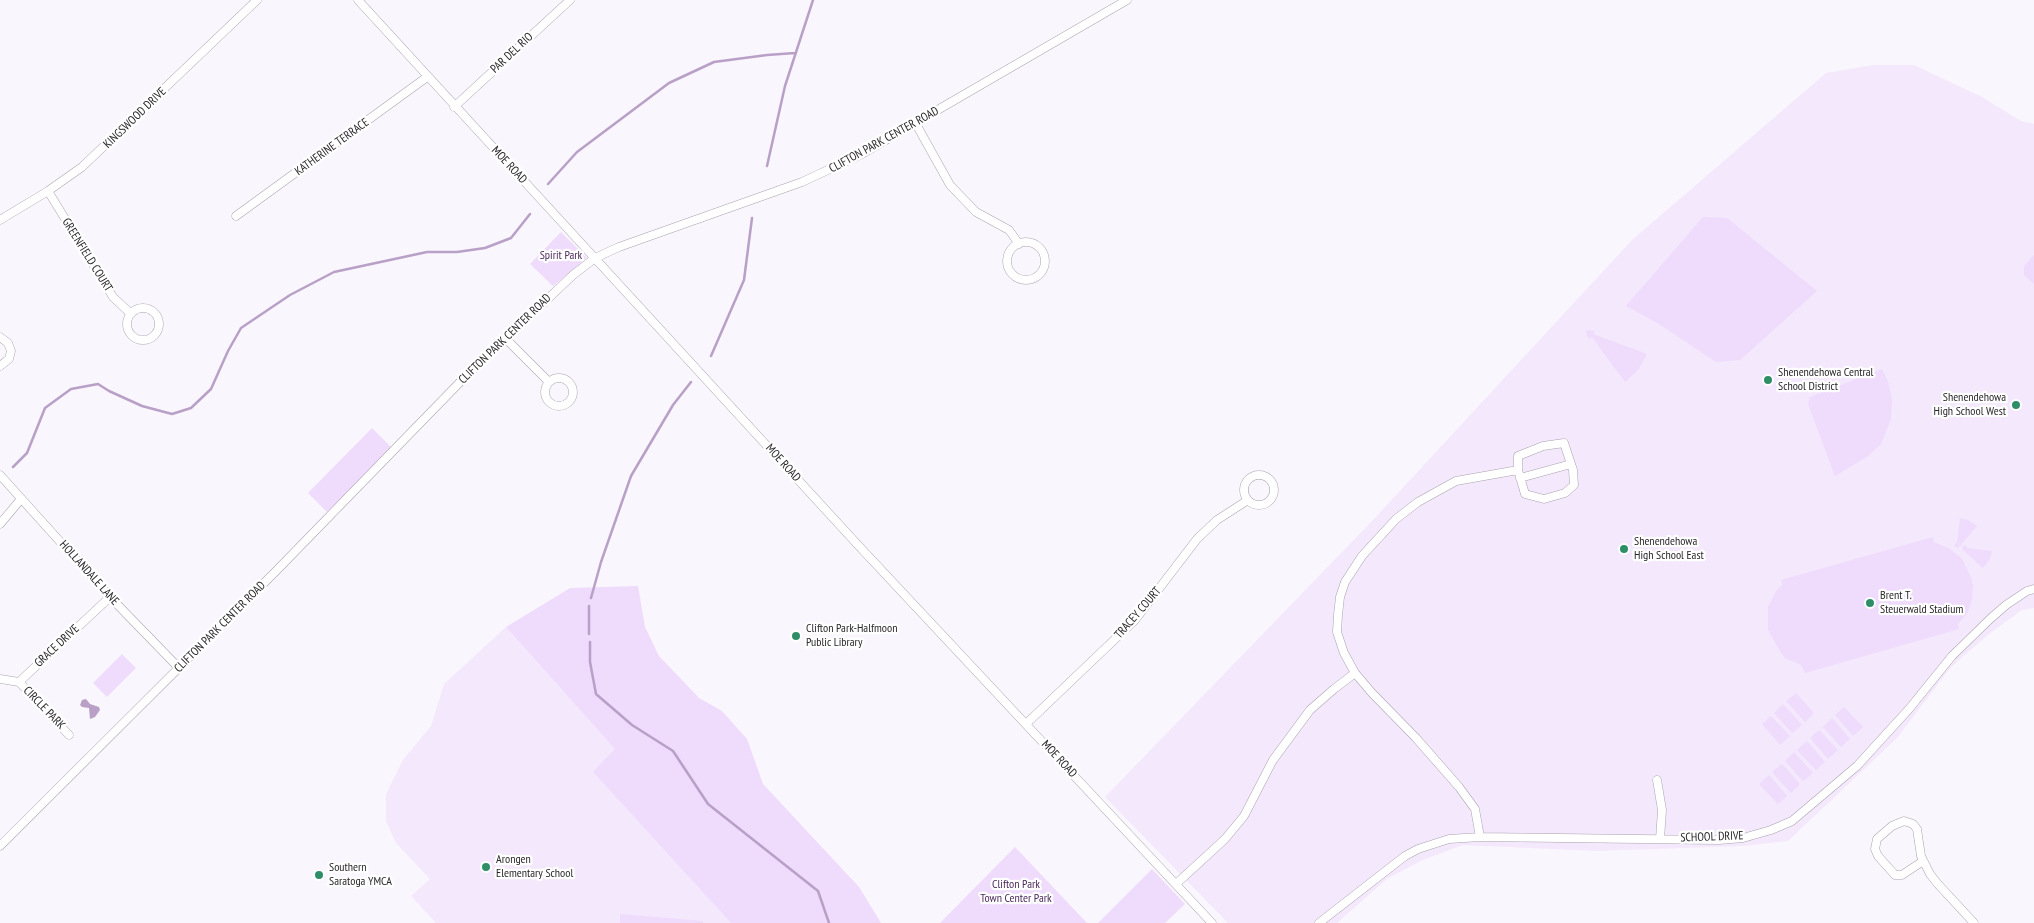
<!DOCTYPE html>
<html>
<head>
<meta charset="utf-8">
<style>
  body { margin:0 }
  canvas { display:block; background:#faf6fd }
</style>
</head>
<body>
<canvas width="2034" height="923"></canvas>
<script>
const ctx = document.querySelector('canvas').getContext('2d');
ctx.lineJoin = 'round';
function fill(path, color) { ctx.fillStyle = color; ctx.fill(path, 'evenodd'); }
const shape = rows => new Path2D(rows.map(r => 'M' + r).join(''));
function strokePath(path, color, width, dash) { ctx.strokeStyle = color; ctx.lineWidth = width; ctx.lineCap = dash ? 'butt' : 'round'; ctx.setLineDash(dash || []); ctx.stroke(path); }
function write(font, color, halo, rows, align = 'center') {
  ctx.font = font + ' "PT Sans Narrow",sans-serif'; ctx.lineWidth = 4.5; ctx.setLineDash([]); ctx.textBaseline = 'middle'; ctx.strokeStyle = halo; ctx.fillStyle = color; for (const [text, x, y, turn = 0] of rows) {
    ctx.save(); ctx.translate(x, y); ctx.rotate((+turn || 0) * Math.PI / 180); ctx.textAlign = isNaN(turn) ? turn : align; if (halo) ctx.strokeText(text, 0, 0); ctx.fillText(text, 0, 0); ctx.restore();
  }
}
const built = shape([
  [1873,65,1914,65,1982,97,2021,121,2034,124,2034,608,2022,610,1989,634,1951,667,1897,738,1788,841,1743,846,1596,851,1463,845,1423,860,1388,878,1337,923,1228,923,1105,797,1373,520,1632,240,1826,73],
  [506,627,616,750,593,772,731,923,436,923,411,896,430,879,396,843,386,821,386,794,403,760,431,726,444,684]
]);
const green = shape([
  [1703,217,1727,218,1817,291,1740,360,1716,362,1659,324,1626,306],
  [561,232,587,258,553,286,530,264],
  [2034,255,2034,284,2024,275,2024,266],
  [1586,330,1595,331,1593,334,1647,354,1638,370,1625,382,1592,337,1589,339,1587,336],
  [1882,369,1888,382,1892,399,1891,419,1881,444,1868,456,1835,476,1808,404,1810,397],
  [372,428,391,447,327,512,308,493],
  [1960,518,1968,520,1977,526,1958,548,1954,546,1957,542],
  [1933,537,1934,542,1950,549,1962,559,1971,577,1973,586,1972,599,1968,612,1958,624,1959,629,1805,673,1801,665,1785,658,1780,651,1768,630,1768,607,1776,591,1782,585,1781,580],
  [1964,545,1968,548,1992,551,1990,559,1983,568,1962,549],
  [638,586,645,627,659,656,699,698,722,711,747,739,763,784,859,887,881,923,731,923,593,772,615,749,506,627,570,588],
  [122,654,136,668,107,697,93,683],
  [1796,693,1814,713,1805,722,1786,701],
  [1783,704,1802,725,1792,733,1774,713],
  [1844,707,1863,727,1853,736,1835,715],
  [1771,716,1790,736,1780,745,1762,724],
  [1832,718,1850,739,1841,747,1823,727],
  [1819,730,1838,750,1828,759,1810,738],
  [1807,741,1825,762,1816,770,1797,750],
  [1794,752,1813,773,1803,781,1785,761],
  [1782,764,1800,784,1791,793,1772,772],
  [1769,775,1787,796,1778,804,1759,784],
  [1015,847,1087,923,940,923],
  [1152,869,1185,904,1165,923,1098,923],
  [620,914,703,921,703,923,620,923]
]);
const water = shape([
  [86,699,90,704,99,707,100,710,95,717,90,719,89,708,82,707,80,705,82,700]
]);
const stream = shape([
  [767,166,785,86,813,0],
  [548,184,577,152,669,83,714,62,767,55,795,53],
  [711,356,744,280,752,218],
  [13,467,27,453,45,408,71,389,98,384,109,391,142,406,172,414,191,408,211,389,228,351,241,328,290,295,334,272,427,252,457,252,485,248,511,238,530,214],
  [591,598,601,562,631,476,673,405,691,382],
  [589,606,589,634],
  [590,642,590,662,596,694,632,725,673,751,708,804,818,891,829,923]
]);
const minor = shape([
  [358,0,857,544,1212,923],
  [454,107,570,0],
  [916,124,950,185,976,212,1009,230,1019,244],
  [48,191,113,297,131,314],
  [236,216,427,77],
  [0,220,48,191,82,167,257,0],
  '1007 261a19 19 0 1 1 38 0a19 19 0 1 1-38 0Z',
  '127 324a16 16 0 1 1 32 0a16 16 0 1 1-32 0Z',
  [0,337,8,343,11,351,9,359,0,366],
  [505,338,549,382],
  '545 392a14 14 0 1 1 28 0a14 14 0 1 1-28 0Z',
  [1564,443,1573,470,1574,485,1565,493,1544,499,1525,494,1518,470,1518,456,1543,446,1564,443],
  [0,475,110,597,179,668],
  '1244 490a15 15 0 1 1 30 0a15 15 0 1 1-30 0Z',
  [1520,478,1571,464],
  [0,524,21,499],
  [1355,673,1344,653,1337,632,1338,615,1340,597,1345,582,1362,556,1396,519,1418,502,1456,481,1518,470],
  [0,679,19,682,110,597],
  [19,682,69,735],
  [1026,724,1135,620,1197,539,1217,520,1248,500],
  [1657,780,1662,810,1660,839],
  [0,846,278,569,464,378,573,275,595,258,619,247,802,182,860,155,1127,0],
  [1923,861,1902,875,1895,875,1878,856,1875,849,1877,839,1892,826,1904,821,1913,824,1917,829,1921,856,1930,874,1937,883,1974,923],
  [1176,884,1225,839,1244,816,1273,760,1310,710,1334,689,1355,673,1372,693,1416,738,1459,787,1475,809,1480,837],
  [1319,923,1405,856,1418,849,1449,839,1480,837,1719,840,1743,838,1771,830,1792,821,1857,766,1909,709,1952,656,1990,619,2006,605,2027,591,2034,589]
]);
const markers = [
  [1768,380,5,"#2f8e67"],
  [2016,405,5,"#2f8e67"],
  [1624,549,5,"#2f8e67"],
  [1870,603,5,"#2f8e67"],
  [796,636,5,"#2f8e67"],
  [486,867,5,"#2f8e67"],
  [319,875,5,"#2f8e67"]
];
const streetNames = [
  ["PAR DEL RIO",512,53,-43],
  ["KINGSWOOD DRIVE",135,118,-44],
  ["CLIFTON PARK CENTER ROAD",884,140,-29],
  ["KATHERINE TERRACE",332,147,-36],
  ["MOE ROAD",509,165,47],
  ["GREENFIELD COURT",87,255,58],
  ["CLIFTON PARK CENTER ROAD",505,339,-44],
  ["MOE ROAD",783,463,48],
  ["HOLLANDALE LANE",89,573,48],
  ["TRACEY COURT",1138,613,-49],
  ["CLIFTON PARK CENTER ROAD",220,627,-45],
  ["GRACE DRIVE",57,646,-43],
  ["CIRCLE PARK",44,708,46],
  ["MOE ROAD",1059,759,47],
  ["SCHOOL DRIVE",1712,837,-2]
];
const parkNames = [
  ["Spirit Park",561,256],
  ["Clifton Park",1016,885],
  ["Town Center Park",1016,899]
];
const poiNames = [
  ["Shenendehowa Central",1778,373],
  ["School District",1778,387],
  ["Shenendehowa",2006,398,"right"],
  ["High School West",2006,412,"right"],
  ["Shenendehowa",1634,542],
  ["High School East",1634,556],
  ["Brent T.",1880,596],
  ["Steuerwald Stadium",1880,610],
  ["Clifton Park-Halfmoon",806,629],
  ["Public Library",806,643],
  ["Arongen",496,860],
  ["Elementary School",496,874],
  ["Southern",329,868],
  ["Saratoga YMCA",329,882]
];
fill(built, '#f4e8fc');
fill(green, '#efdbfc');
fill(water, '#b8a0c7');
strokePath(stream, '#b8a0c7', 2.5);
strokePath(minor, '#aaa3af', 9);
strokePath(minor, '#fff', 8);
for (const [x, y, r, color] of markers) { const dot = new Path2D(); dot.arc(x, y, r, 0, 2 * Math.PI); ctx.fillStyle = color; ctx.fill(dot); strokePath(dot, '#fff', 2); }
write('12px', '#2a272b', '#fff', streetNames);
write('12px', '#4b2a5c', '#fff', parkNames);
write('12px', '#2a272b', '#fff', poiNames, 'left');
</script>
</body>
</html>
